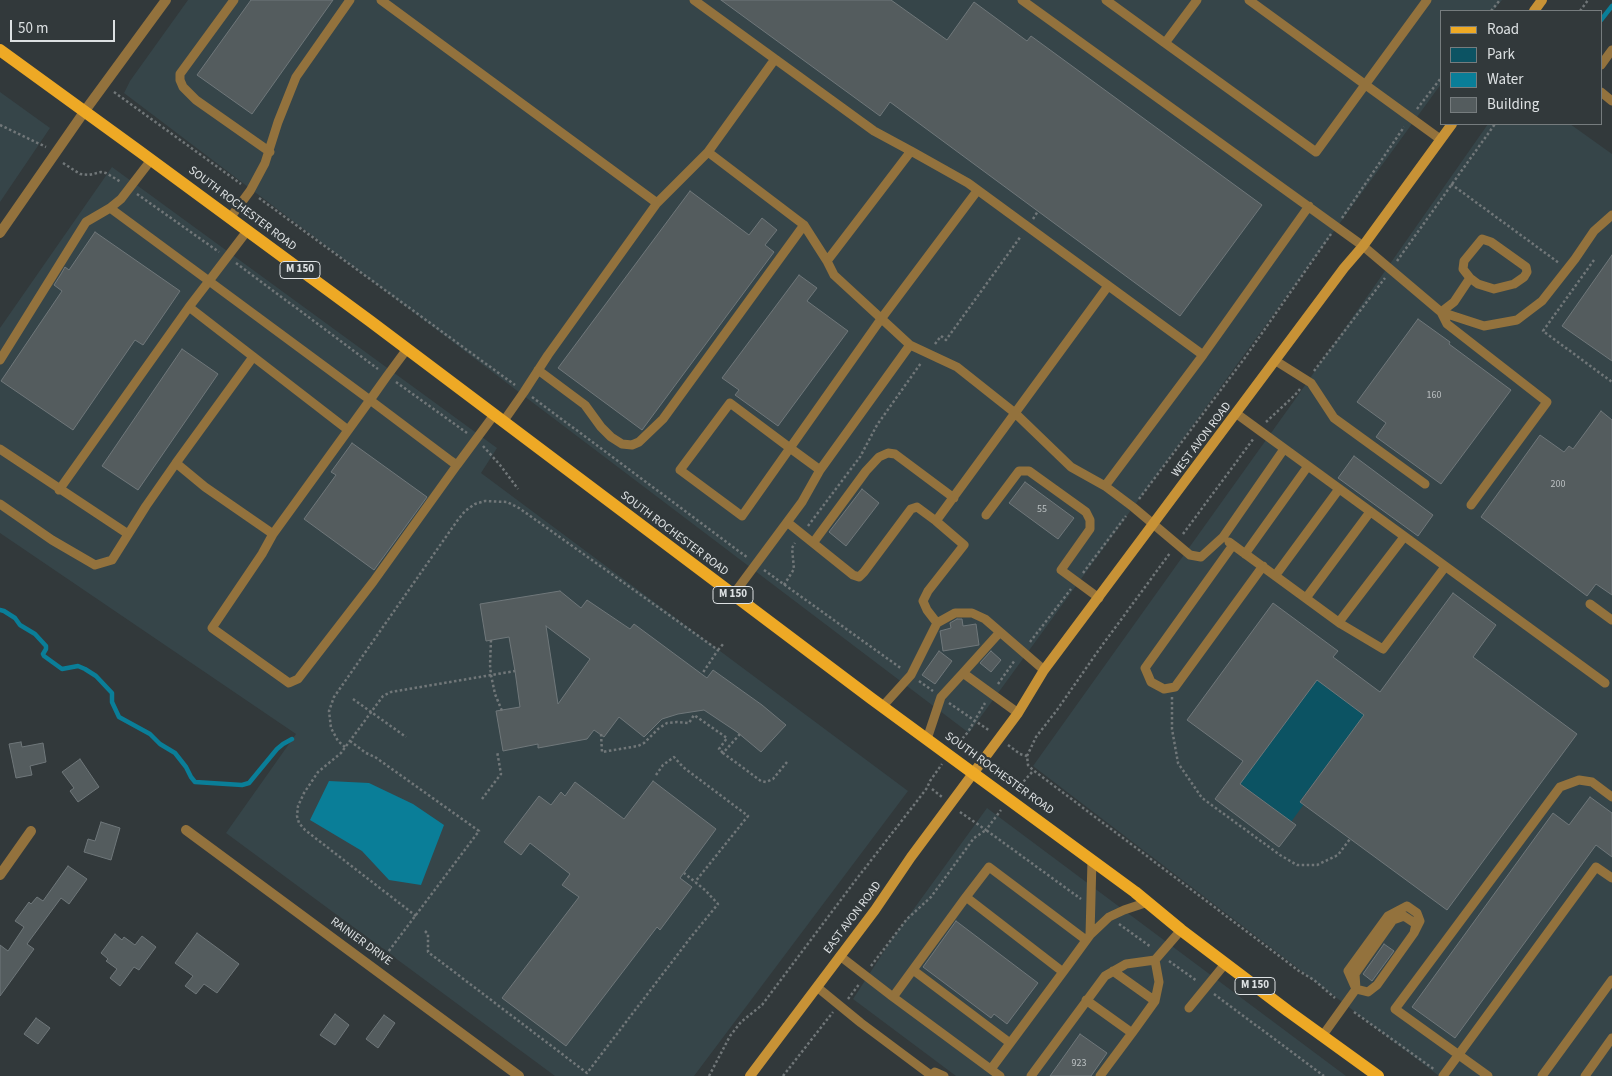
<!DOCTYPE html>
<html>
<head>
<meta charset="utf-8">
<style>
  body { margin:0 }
  #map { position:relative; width:1612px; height:1076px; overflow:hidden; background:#32393b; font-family:"Source Sans 3",sans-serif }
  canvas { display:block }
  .legend { position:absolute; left:1440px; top:10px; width:162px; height:115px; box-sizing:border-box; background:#32393b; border:1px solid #767c7e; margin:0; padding:6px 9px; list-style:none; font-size:15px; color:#dde1e3 }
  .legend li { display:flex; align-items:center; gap:10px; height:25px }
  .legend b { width:25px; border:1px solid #767c7e }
  .scale { position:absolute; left:10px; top:20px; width:105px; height:22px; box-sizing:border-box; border:2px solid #dde1e3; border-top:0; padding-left:6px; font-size:15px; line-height:18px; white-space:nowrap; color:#dde1e3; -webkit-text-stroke:4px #32393b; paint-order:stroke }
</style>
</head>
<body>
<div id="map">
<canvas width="1612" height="1076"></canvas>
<ul class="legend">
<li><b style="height:6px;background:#eea925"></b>Road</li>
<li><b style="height:14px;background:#0c5363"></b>Park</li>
<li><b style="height:14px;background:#0a7e98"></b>Water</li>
<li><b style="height:14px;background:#545c5e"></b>Building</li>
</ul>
<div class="scale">50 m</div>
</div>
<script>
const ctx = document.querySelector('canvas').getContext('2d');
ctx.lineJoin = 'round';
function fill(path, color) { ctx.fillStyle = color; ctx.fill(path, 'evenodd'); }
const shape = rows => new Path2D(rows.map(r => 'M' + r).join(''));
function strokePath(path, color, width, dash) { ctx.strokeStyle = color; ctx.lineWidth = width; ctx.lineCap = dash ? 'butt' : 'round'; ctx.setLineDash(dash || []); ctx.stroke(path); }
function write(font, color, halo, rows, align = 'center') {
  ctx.font = font + ' "Source Sans 3",sans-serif'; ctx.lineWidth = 5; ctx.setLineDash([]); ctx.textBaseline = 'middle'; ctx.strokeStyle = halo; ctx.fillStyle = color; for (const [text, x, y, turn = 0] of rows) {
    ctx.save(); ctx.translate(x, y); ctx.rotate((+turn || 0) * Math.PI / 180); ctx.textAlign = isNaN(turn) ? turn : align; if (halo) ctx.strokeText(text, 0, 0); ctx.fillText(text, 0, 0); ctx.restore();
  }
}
const built = shape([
  [188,0,1502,0,1493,11,1441,11,1441,84,969,733,124,93,130,81],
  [0,92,50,128,0,202],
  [1488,124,1570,124,1612,154,1612,1076,1439,1076,1033,766,1296,398],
  [112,167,497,448,481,473,908,791,694,1076,555,1076,226,833,296,734,0,533,0,328],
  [987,808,1346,1076,956,1076,853,999,892,939]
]);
const green = shape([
  [1321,674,1369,709,1300,801,1304,804,1291,822,1237,781]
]);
const water = shape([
  [329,781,369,783,413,804,444,825,421,885,389,880,362,851,310,820]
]);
const stream = shape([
  [1601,20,1612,6],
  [0,610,4,611,15,618,20,625,35,634,46,646,46,649,43,654,44,656,62,669,78,666,85,669,96,676,112,693,112,702,119,717,150,734,160,744,175,753,186,767,191,777,195,782,242,785,249,783,277,749,283,744,292,739]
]);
const building = shape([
  [251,0,333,0,252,114,197,75,251,0],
  [721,0,891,0,947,40,974,2,1027,41,1031,36,1262,205,1180,316,890,102,880,116,721,0],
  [690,191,749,235,762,218,777,230,765,245,774,252,642,430,558,368,690,191],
  [95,232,180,291,143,345,135,340,73,430,1,381,62,291,54,285,61,274,65,267,69,270,95,232],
  [1612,255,1612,361,1562,326,1612,255],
  [799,275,817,288,807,301,848,331,778,426,735,395,739,390,722,378,799,275],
  [1418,319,1450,342,1449,344,1511,390,1441,484,1376,437,1386,423,1357,402,1418,319],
  [182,349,218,374,138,490,102,466,182,349],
  [1601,411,1612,420,1612,595,1596,584,1587,596,1481,517,1540,435,1564,452,1569,446,1573,449,1601,411],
  [352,443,427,497,374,570,304,519,336,475,331,472,352,443],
  [1354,456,1433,515,1418,536,1338,478,1354,456],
  [1025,482,1074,518,1058,539,1009,503,1025,482],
  [862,489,879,503,846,546,829,532,862,489],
  [560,591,581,608,587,600,630,629,634,624,707,678,713,670,762,705,786,725,761,752,737,732,704,710,678,714,662,719,644,737,619,717,604,737,594,730,587,739,538,748,538,744,503,751,496,711,520,707,515,671,509,637,486,641,480,604,560,591],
  [546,626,590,659,558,704,546,626],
  [1453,593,1496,625,1473,657,1577,734,1447,910,1300,802,1364,715,1317,680,1240,784,1296,825,1279,847,1215,799,1243,761,1187,720,1273,603,1338,651,1333,657,1380,692,1453,593],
  [957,619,962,619,963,626,976,624,979,645,943,651,940,631,951,628,950,623,957,619],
  [939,651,952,661,935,684,922,675,939,651],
  [991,651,1001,660,991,672,980,663,991,651],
  [21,742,22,747,43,743,46,762,30,766,32,775,16,778,9,744,21,742],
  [80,759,99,787,78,802,70,791,74,788,62,772,80,759],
  [653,781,716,829,680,878,692,887,660,930,657,927,566,1046,502,998,579,897,562,885,570,874,530,843,521,855,504,842,539,796,551,805,561,792,565,796,575,782,624,819,653,781],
  [1590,797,1612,813,1612,857,1596,845,1455,1038,1412,1007,1553,813,1569,825,1590,797],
  [101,822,120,828,111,860,84,852,88,839,95,841,101,822],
  [68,866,87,879,69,904,61,898,27,944,34,949,0,996,0,945,8,951,24,927,15,921,29,902,31,904,37,897,43,901,68,866],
  [956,921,1038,983,1007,1024,994,1014,991,1018,923,967,956,921],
  [197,933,239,964,217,993,204,984,196,994,185,986,193,976,175,963,197,933],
  [115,934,122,940,124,937,135,945,142,936,156,947,139,970,134,967,120,986,110,978,117,969,106,961,108,959,101,953,115,934],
  [1384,944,1394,951,1372,981,1363,974,1384,944],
  [335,1014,349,1025,335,1045,320,1035,335,1014],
  [384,1015,395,1023,378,1048,366,1039,384,1015],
  [36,1018,50,1028,38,1044,24,1034,36,1018],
  [1080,1034,1107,1053,1091,1076,1050,1076,1080,1034]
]);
const path = shape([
  [1491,11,1500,0],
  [1580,11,1588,0],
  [114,92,241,184],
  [1417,109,1441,78],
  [0,125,46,147],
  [63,163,80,174,89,175,101,172,106,173,121,182],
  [1451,184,1559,263],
  [137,194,219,252],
  [259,198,515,385],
  [1342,218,1404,127],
  [1033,219,1038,211],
  [1594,260,1543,331,1612,382],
  [1397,261,1495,124],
  [236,263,378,369],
  [935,344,941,336,946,340,1021,236],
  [1314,371,1385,278],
  [396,382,467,433],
  [532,397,748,558],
  [1266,422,1295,395,1300,389],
  [483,446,500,465,518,489],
  [1139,499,1244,359,1331,234],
  [808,526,860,457,877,425,921,363],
  [1183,534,1254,438],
  [764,570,902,669],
  [1083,573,1126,516],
  [784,585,794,569,792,548,795,543],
  [491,640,490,665,491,675,495,694,502,711],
  [1030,642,1071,589],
  [718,650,724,643],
  [919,681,933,691],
  [998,684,1015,660],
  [1172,697,1172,729,1178,763,1202,798,1280,855,1297,865,1317,865,1338,855,1350,839],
  [353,699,406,737],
  [949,703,990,731],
  [601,734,602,752,638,746,644,743,658,729,667,723,677,722,689,723,694,715,727,738,719,749,723,753],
  [740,734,723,753,761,781,766,782,773,779,787,762],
  [350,741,366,753,375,757,479,831,388,952],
  [1008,745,1020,754,1027,756,1028,765,1033,770,1299,971,1314,980,1335,998],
  [956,746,968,732,985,703],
  [345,747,338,741,331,728,329,711,334,697,457,521,465,511,475,504,485,501,507,502,519,508,718,650,702,674],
  [1027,756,1036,737,1057,710,1098,651,1170,553],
  [656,775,663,765,674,757,683,767,748,816,695,882],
  [932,789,942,797],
  [1017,789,1033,771],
  [482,799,501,774,497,751],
  [960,812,986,830,1001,810],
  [416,916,305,830,299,823,297,816,298,806,304,793,318,772,341,753,383,696,391,692,515,671],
  [1119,924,1151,947],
  [425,931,428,934,428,952,587,1073,691,937,718,904,705,890,684,873],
  [1169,961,1197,981],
  [871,966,907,919,931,897,974,838,986,830,1081,899],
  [1214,994,1324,1076],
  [848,999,860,983],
  [1354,1012,1435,1070],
  [709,1076,730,1036,741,1022,762,1005,855,881,917,801,927,788,930,781,942,764],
  [783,1076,833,1012]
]);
const service = shape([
  [234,0,180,74,180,80,183,87,196,100,270,152],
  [381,0,657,203,708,152,804,225,827,261,834,275,910,345,957,367,1015,413,1071,467,1105,486,1133,507,1190,555,1201,557,1223,537,1284,449],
  [694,0,874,131,911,151],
  [1022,0,1363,246,1441,312,1484,326,1517,320,1542,301,1575,259,1594,231,1612,215],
  [1106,0,1165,43,1197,0],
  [1249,0,1440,139],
  [1165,43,1316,152,1427,0],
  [1601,65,1612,50],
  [1601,92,1612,101],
  [708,152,775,59],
  [230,218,250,191,265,163,278,122,296,77,350,0],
  [247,231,209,281,370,400,451,461,457,465,373,582,298,679,289,683,212,628,262,554,273,534,370,400,387,376,407,349],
  [827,261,911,151,968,183,1203,355,1309,206],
  [1470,278,1478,284,1494,289,1514,284,1524,277,1527,272,1526,267,1491,242,1482,239,1464,261,1463,269,1470,278,1454,302,1441,312,1447,324,1547,402,1471,505],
  [189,307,348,430],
  [253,357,176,463,205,487,273,534],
  [0,360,86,222,110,208],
  [1276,361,1311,383,1334,418,1425,484],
  [538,370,585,405,601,427,611,437,622,444,632,445,639,442,663,419,804,225],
  [1237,414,1605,683],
  [503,422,524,392,548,355,657,203],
  [0,449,128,534],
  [457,465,494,415],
  [820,470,790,448,730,403,680,470,742,516,790,448,881,319,977,191],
  [1105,486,1203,355],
  [59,490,189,307,209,281,110,208,121,199,151,160],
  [0,504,52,540,95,565,112,560,146,506,176,463],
  [986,515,1019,471,1029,471,1086,512,1090,520,1090,529,1061,570,1099,598],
  [936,521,964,545,928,591,923,601,927,610,937,623],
  [787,522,853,575,859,577,864,572,911,509,917,507,936,521,1108,286],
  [1229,542,1341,624,1383,649,1445,567],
  [813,543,866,471,879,457,888,453,895,454,954,498],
  [1233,545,1145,668,1151,682,1164,689,1175,687,1263,566],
  [1245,554,1308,466],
  [1275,576,1339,489],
  [733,595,802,502,820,470,910,345],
  [1306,598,1370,512],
  [1590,604,1612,620],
  [1339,622,1404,537],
  [1000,632,963,673,1018,713],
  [882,707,911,675,937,623,955,613,972,613,985,619,1044,670],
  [927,739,941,697,963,673],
  [966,897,989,867,1086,940],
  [1407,906,1417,913,1420,921,1414,933,1377,985,1368,992,1356,989,1348,971,1388,916,1407,906],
  [1090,935,1092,860],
  [840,956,893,997,966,897,1063,972,1090,935,1109,917,1124,910,1148,902],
  [913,970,1010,1043],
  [1113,971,1155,1001],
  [817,987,861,1023,932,1076],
  [893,997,1000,1076],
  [1086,1000,1132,1033,1155,1001,1159,982,1155,960],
  [1189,1008,1225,964],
  [1323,1035,1356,989,1355,974,1393,920,1404,916,1416,924,1414,933],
  [991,1069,1063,972],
  [931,1076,935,1072,944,1076],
  [1031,1076,1105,976,1126,964,1155,960,1181,930],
  [1100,1076,1132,1033],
  [1443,1076,1596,867,1612,878],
  [1488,1076,1395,1009,1560,787,1579,780,1592,782,1612,797],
  [1542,1076,1612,980],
  [1585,1076,1612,1038]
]);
const minor = shape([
  [0,233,84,112,166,0],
  [186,830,519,1076],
  [0,875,31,831]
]);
const secondary = shape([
  [1534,11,1542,0],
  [750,1076,875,910,911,857,1018,713,1044,670,1344,268,1363,246,1452,124]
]);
const primary = shape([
  [0,50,139,151,370,321,872,699,1135,892,1181,930,1288,1011,1378,1076]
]);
const numberNames = [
  ["160",1434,396],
  ["200",1558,485],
  ["55",1042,510],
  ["923",1079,1064]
];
const shields = [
  [300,270,40],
  [733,595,40],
  [1255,986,40]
];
const shieldNames = [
  ["M 150",300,270],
  ["M 150",733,595],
  ["M 150",1255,986]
];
const streetNames = [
  ["SOUTH ROCHESTER ROAD",242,209,37],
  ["WEST AVON ROAD",1202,440,-53],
  ["SOUTH ROCHESTER ROAD",674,534,37],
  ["SOUTH ROCHESTER ROAD",999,774,36],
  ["EAST AVON ROAD",853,918,-53],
  ["RAINIER DRIVE",361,942,36]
];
fill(built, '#364549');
fill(green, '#0c5363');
fill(water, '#0a7e98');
strokePath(stream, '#0a7e98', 4.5);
fill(building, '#545c5e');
strokePath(building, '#6f777a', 1);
strokePath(path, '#717779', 2.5, [2.5, 2.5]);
strokePath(service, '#93723d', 9);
strokePath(minor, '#93723d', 10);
strokePath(secondary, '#c79236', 10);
strokePath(primary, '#eea925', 12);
write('10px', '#bbc0c2', null, numberNames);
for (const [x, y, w] of shields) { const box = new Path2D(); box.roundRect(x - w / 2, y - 8.5, w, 17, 4); ctx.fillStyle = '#32393b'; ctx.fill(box); strokePath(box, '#dde1e3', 1); }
write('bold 11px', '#dde1e3', null, shieldNames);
write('12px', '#dde1e3', '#32393b', streetNames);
</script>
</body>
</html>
